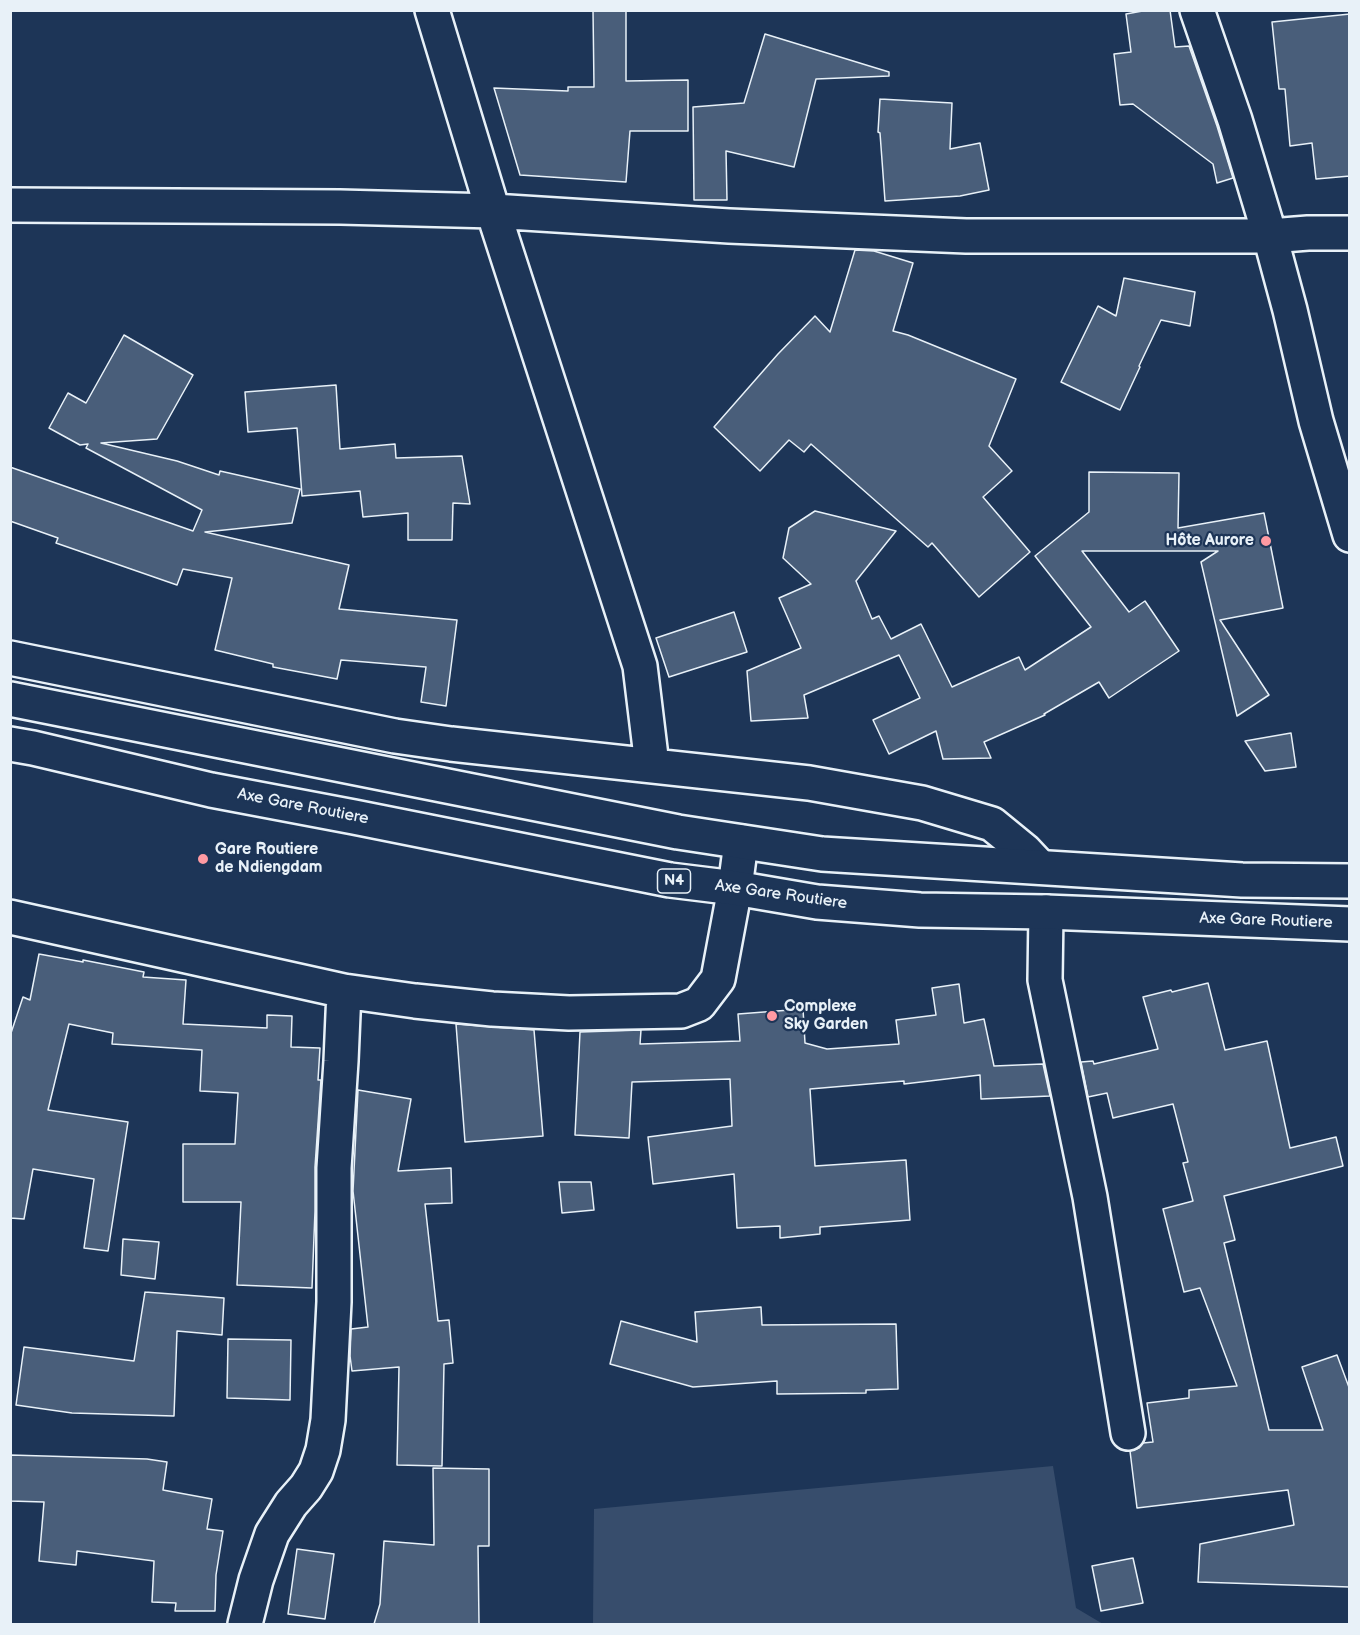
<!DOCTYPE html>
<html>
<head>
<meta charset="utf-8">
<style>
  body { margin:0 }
  #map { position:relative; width:1360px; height:1635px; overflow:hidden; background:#1d3557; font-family:"Balsamiq Sans",sans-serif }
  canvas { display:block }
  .frame { position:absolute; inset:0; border:12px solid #e8f1f8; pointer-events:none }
</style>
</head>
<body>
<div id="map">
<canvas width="1360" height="1635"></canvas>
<div class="frame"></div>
</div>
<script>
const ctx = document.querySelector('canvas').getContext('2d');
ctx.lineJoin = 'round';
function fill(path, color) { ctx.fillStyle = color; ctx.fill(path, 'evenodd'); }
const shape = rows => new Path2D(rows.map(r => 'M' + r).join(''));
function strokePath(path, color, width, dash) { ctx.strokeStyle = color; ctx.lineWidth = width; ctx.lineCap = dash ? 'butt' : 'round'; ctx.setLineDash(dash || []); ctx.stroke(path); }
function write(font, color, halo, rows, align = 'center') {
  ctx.font = font + ' "Balsamiq Sans",sans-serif'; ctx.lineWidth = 4.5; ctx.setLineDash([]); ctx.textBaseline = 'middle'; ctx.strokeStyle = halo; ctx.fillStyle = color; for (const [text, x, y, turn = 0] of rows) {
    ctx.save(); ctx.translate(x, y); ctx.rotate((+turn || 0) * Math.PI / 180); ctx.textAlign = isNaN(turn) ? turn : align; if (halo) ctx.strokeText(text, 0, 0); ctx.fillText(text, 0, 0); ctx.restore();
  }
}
const green = shape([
  [1053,1466,1076,1608,1103,1624,593,1624,594,1509]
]);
const building = shape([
  [593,10,626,10,626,81,688,80,688,131,630,131,626,182,520,175,494,88,568,91,568,87,594,87,593,10],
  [1148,10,1170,10,1175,47,1189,46,1217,126,1233,178,1217,183,1213,164,1133,104,1120,105,1114,54,1131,52,1126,14,1148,10],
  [1350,14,1350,176,1316,179,1312,143,1290,146,1285,89,1279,89,1272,22,1350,14],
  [765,34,889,72,889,76,816,79,794,167,726,151,727,200,694,200,693,107,744,103,765,34],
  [880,99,952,103,950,149,980,143,989,190,960,196,885,201,880,133,878,132,880,99],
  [855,250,874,251,913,263,893,331,908,335,1016,379,989,446,1012,471,983,497,1030,552,979,597,932,543,928,547,811,444,804,452,789,440,760,471,714,427,778,354,815,316,830,332,855,250],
  [1124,278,1195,292,1190,326,1161,320,1139,366,1140,367,1120,410,1061,382,1098,306,1116,316,1124,278],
  [124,335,193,375,157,439,101,443,177,461,219,475,220,471,300,489,292,523,205,532,349,565,339,609,457,620,446,706,421,702,426,667,341,660,337,679,273,667,273,664,215,650,232,578,183,569,177,585,56,543,58,538,10,521,10,467,193,531,202,510,86,448,88,444,80,445,49,428,68,393,86,403,124,335],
  [336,385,340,449,395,444,396,458,462,456,470,504,453,503,452,540,408,540,408,513,363,517,360,491,302,496,297,428,248,432,245,392,336,385],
  [1089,472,1179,473,1178,528,1264,513,1283,608,1220,620,1269,695,1237,716,1201,562,1218,551,1082,551,1129,612,1145,601,1179,651,1109,698,1099,682,1044,714,1045,715,984,742,991,758,943,759,936,731,889,754,873,720,920,698,899,655,804,695,808,718,751,721,747,671,801,648,779,598,811,584,783,558,789,528,815,511,896,531,856,581,872,619,879,616,891,639,921,624,952,687,1019,657,1025,670,1091,627,1035,556,1089,512,1089,472],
  [734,612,747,652,669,677,656,638,734,612],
  [1291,733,1296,767,1265,771,1245,741,1291,733],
  [39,954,83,962,83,960,144,972,143,977,186,980,183,1024,267,1028,267,1015,292,1016,291,1047,320,1048,318,1080,321,1080,315,1167,315,1211,312,1288,237,1285,241,1202,183,1202,183,1144,235,1144,238,1093,200,1091,202,1050,112,1044,113,1033,69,1024,48,1110,128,1122,108,1251,84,1248,94,1179,33,1169,24,1219,10,1218,10,1036,23,997,30,1000,39,954],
  [1208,983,1225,1050,1267,1041,1290,1148,1336,1137,1343,1166,1224,1196,1235,1240,1224,1243,1269,1430,1323,1430,1302,1367,1337,1355,1350,1390,1350,1587,1198,1582,1200,1544,1294,1525,1288,1490,1137,1508,1130,1451,1139,1448,1143,1443,1153,1442,1147,1403,1189,1398,1189,1390,1237,1386,1200,1288,1184,1292,1163,1209,1193,1201,1183,1163,1188,1162,1173,1104,1113,1118,1107,1093,1088,1097,1081,1062,1093,1061,1094,1064,1158,1049,1143,997,1171,990,1172,992,1208,983],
  [959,984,964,1023,984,1019,994,1066,1043,1064,1050,1096,981,1099,980,1075,904,1084,904,1081,810,1089,815,1166,906,1160,910,1220,820,1227,820,1234,780,1238,780,1226,737,1228,734,1174,653,1184,648,1137,732,1126,730,1079,632,1082,629,1138,575,1135,580,1032,641,1030,640,1044,740,1041,738,1014,803,1009,805,1043,827,1049,899,1044,896,1020,936,1015,932,988,959,984],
  [456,1024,534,1030,543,1136,465,1142,456,1024],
  [358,1090,411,1099,398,1171,451,1168,452,1203,425,1204,438,1321,449,1320,453,1363,444,1364,442,1466,397,1465,399,1367,352,1371,350,1356,351,1329,368,1327,353,1191,358,1090],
  [559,1182,591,1182,594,1210,562,1213,559,1182],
  [123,1239,159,1242,155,1279,121,1275,123,1239],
  [145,1292,224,1298,222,1335,177,1331,174,1416,72,1413,16,1405,24,1347,134,1361,145,1292],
  [761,1307,762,1325,896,1324,898,1389,866,1390,866,1393,777,1394,777,1381,693,1387,610,1364,621,1321,697,1342,695,1312,761,1307],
  [228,1339,291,1340,290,1400,227,1398,228,1339],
  [10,1455,147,1459,167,1462,163,1490,212,1499,207,1529,223,1531,216,1575,215,1611,175,1611,176,1603,152,1602,154,1561,77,1551,76,1565,39,1561,44,1502,10,1501,10,1455],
  [433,1468,489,1469,489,1546,478,1546,479,1624,374,1624,380,1604,384,1541,434,1545,433,1468],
  [297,1549,334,1554,325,1619,288,1614,297,1549],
  [1133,1558,1143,1603,1101,1611,1092,1566,1133,1558]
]);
const minor = shape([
  [432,10,493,211,640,666,652,765],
  [1197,10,1235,120,1270,236,1290,310,1316,421,1350,535],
  [10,205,340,207,493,211,729,226,966,236,1270,236,1308,233,1350,233],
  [10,658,395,736,451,744,809,783,922,803,992,824,1025,851,1040,867],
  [1046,912,1045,980,1090,1197,1128,1433],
  [10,917,344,991,415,1001,492,1009,569,1013,681,1011,699,1004,718,979,735,888,741,842],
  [245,1624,256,1580,272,1534,291,1504,306,1487,316,1471,323,1450,328,1420,334,1302,334,1168,341,1061,344,991]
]);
const highway = shape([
  [10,699,678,832,822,854,1242,880,1350,881],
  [10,744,33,748,211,790,354,817,670,880,735,888,817,902,920,910,1046,912,1350,924]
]);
const markers = [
  [1266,541,6,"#ff9aa2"],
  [203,859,6,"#ff9aa2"],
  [772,1016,6,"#ff9aa2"]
];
const shields = [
  [674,881,33]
];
const shieldNames = [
  ["N4",674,881]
];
const poiNames = [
  ["Hôte Aurore",1254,541,"right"],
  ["Gare Routiere",215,850],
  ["de Ndiengdam",215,868],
  ["Complexe",784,1007],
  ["Sky Garden",784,1025]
];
const streetNames = [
  ["Axe Gare Routiere",303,807,11],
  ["Axe Gare Routiere",781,895,8],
  ["Axe Gare Routiere",1266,921,2]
];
fill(green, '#374d6c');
fill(building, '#495e7a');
strokePath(building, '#e8f1f8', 1.5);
strokePath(minor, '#e8f1f8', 38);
strokePath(highway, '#e8f1f8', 38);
strokePath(minor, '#1d3557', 33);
strokePath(highway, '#1d3557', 33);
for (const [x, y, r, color] of markers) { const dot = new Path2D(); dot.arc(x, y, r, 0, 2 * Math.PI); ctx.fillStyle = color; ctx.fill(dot); strokePath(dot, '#1d3557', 2); }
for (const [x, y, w] of shields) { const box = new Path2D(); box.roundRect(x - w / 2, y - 12, w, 24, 4.5); ctx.fillStyle = '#1d3557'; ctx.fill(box); strokePath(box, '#e8f1f8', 1.5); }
write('bold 15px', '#e8f1f8', null, shieldNames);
write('bold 16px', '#e8f1f8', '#1d3557', poiNames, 'left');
write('16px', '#e8f1f8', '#1d3557', streetNames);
</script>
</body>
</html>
